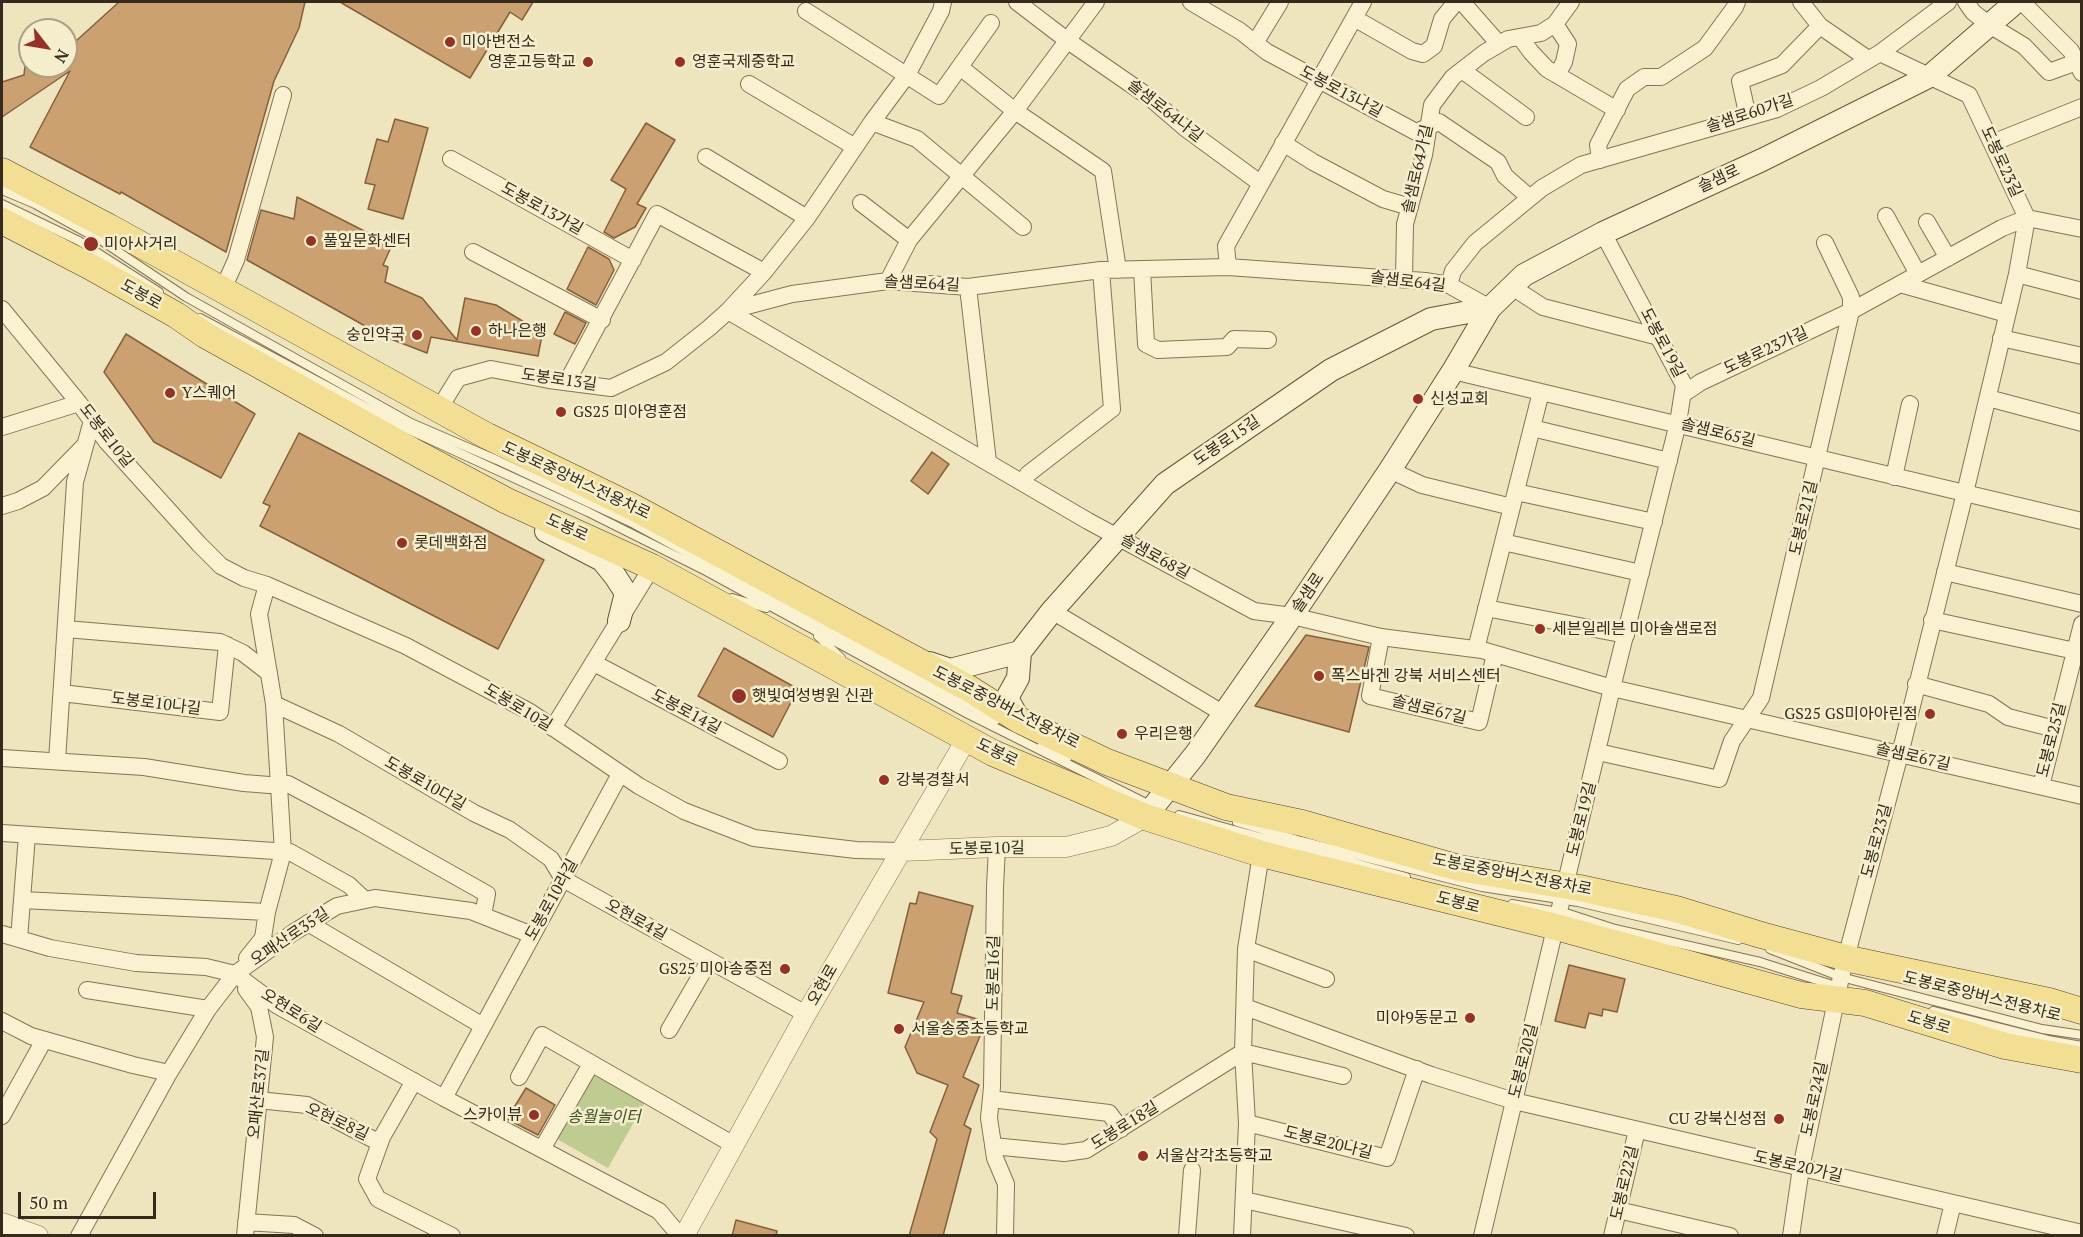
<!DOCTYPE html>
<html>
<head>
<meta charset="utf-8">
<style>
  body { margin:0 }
  #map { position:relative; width:2083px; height:1237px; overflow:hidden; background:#eee4bd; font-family:"PT Serif",serif }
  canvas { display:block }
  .frame { position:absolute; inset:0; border:3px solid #352a1b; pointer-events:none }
  .north { position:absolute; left:18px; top:18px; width:60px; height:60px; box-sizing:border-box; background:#f5eecd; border:2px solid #a8a086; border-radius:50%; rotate:121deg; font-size:16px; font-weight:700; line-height:24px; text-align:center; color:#352a1b }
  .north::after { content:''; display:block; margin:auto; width:21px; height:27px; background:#953126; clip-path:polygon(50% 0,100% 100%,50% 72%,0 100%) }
  .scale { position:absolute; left:18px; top:1192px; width:138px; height:27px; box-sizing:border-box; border:3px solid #352a1b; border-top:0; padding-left:8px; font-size:18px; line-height:21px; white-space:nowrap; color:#352a1b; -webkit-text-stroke:4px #f5eecd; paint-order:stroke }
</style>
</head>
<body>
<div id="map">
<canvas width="2083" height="1237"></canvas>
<div class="frame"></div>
<div class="north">N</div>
<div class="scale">50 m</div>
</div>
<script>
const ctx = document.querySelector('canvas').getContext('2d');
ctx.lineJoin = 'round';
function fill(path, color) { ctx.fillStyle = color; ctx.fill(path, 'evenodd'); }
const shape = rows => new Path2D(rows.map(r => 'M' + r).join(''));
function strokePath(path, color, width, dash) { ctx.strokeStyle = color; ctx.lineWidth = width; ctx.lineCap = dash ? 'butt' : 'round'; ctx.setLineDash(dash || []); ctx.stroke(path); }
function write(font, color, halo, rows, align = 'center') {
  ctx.font = font + ' "PT Serif","Noto Sans KR",serif'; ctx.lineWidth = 5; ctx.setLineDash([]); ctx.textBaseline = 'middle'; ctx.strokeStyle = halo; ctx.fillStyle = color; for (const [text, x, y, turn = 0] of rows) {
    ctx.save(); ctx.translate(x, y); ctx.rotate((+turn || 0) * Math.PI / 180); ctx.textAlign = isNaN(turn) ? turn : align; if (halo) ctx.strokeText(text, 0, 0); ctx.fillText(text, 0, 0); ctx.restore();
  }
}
const green = shape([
  [598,1068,647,1099,608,1168,557,1139]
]);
const building = shape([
  [119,2,305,2,299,28,274,81,226,252,121,192,120,194,30,147,70,71,2,117,2,82,24,75,25,66,46,66,46,69,49,66,66,66,66,50,119,2],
  [340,2,533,2,522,20,510,12,470,78,340,2],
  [395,119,428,128,403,219,368,209,375,185,365,183,377,139,388,142,395,119],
  [646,123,675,140,637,204,646,208,635,227,614,238,604,232,626,189,611,180,646,123],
  [297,197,392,245,383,265,388,267,385,282,422,298,457,340,465,298,496,305,529,325,543,330,538,356,431,337,427,353,383,336,247,260,261,210,294,219,297,197],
  [588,247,609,259,614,270,596,305,567,289,588,247],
  [565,312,586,323,575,344,554,334,565,312],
  [126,334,255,414,221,478,154,442,104,372,126,334],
  [299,433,544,560,498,649,260,526,270,506,263,503,299,433],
  [932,452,949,464,928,494,911,481,932,452],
  [1306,635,1369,647,1349,732,1255,706,1306,635],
  [724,648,798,689,773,737,698,696,724,648],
  [919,892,973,906,951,993,962,996,957,1013,977,1019,980,1036,963,1077,979,1085,964,1125,971,1129,943,1236,909,1236,937,1139,930,1132,948,1085,917,1073,905,1047,924,1002,888,993,910,903,916,904,919,892],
  [1569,965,1625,979,1617,1012,1603,1009,1602,1016,1589,1013,1585,1028,1555,1021,1569,965],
  [526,1088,555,1105,538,1135,507,1119,526,1088],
  [736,1220,777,1231,776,1236,732,1236,736,1220]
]);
const service = shape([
  [2,190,35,204,102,241,186,297,411,423,497,460,634,524,996,720],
  [2,204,79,241,159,292],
  [200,318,405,428,588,512,706,571,968,714,1152,806],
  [732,598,766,608],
  [818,636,841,658],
  [1042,745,1068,757],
  [1179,815,1406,877],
  [1237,822,1301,841,1482,887,1578,902,1738,940],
  [1512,904,1569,914,1615,929,1760,962,1842,988],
  [1770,949,1841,977,2042,1029,2082,1035],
  [1933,1011,2048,1040,2082,1046]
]);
const minor = shape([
  [1017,2,1068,41,1149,97,1185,128,1260,183],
  [1191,2,1240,31,1267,52,1416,132,1439,122,1498,162,1505,176,1529,197],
  [1462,2,1499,44],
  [1801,2,1820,26,1868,59],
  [1966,2,1973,12,1988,24,2024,46,2049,72,2082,60],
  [2022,2,2071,51,2082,73],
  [806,11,939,96,991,23],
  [1354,18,1412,51,1423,54,1434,46,1442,19,1456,2],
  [1555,24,1568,44,1564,62,1557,75],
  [1520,37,1531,52,1547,69,1617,110],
  [1255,43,1280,2],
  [960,67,1015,111,1103,171,1118,270],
  [1462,70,1526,117],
  [749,84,855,147],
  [1748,117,1740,81,1782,65,1820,26],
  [872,122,917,139,1023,227],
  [1283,143,1313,162,1383,199,1410,207],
  [1992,143,2082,107],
  [706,157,807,218],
  [451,159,633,260],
  [1600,160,1598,145,1627,89,1644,77,1661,77,1705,48,1735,7,1737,2],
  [861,203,909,240],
  [1886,216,1918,274],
  [1927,222,1948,258],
  [473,252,602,320],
  [1228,267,1226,246,1363,2],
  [1142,269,1146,344,1158,350,1227,347,1234,339,1268,340],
  [2017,274,2082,291],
  [1404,279,1405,224,1424,155,1432,105,1453,77,1484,53,1508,39,1541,33,1555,24,1571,2],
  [888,281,909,240,1015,111,1096,2],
  [1900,284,2007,314],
  [1449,285,1453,271,1475,243,1542,188,1581,165,1777,109,1821,88,1880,53,1948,2],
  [968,287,988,462],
  [1512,287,1543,307,1659,337],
  [223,289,236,260,283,95],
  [2,309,79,403,107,442,199,544,221,566,244,578,267,585,406,646,530,712,639,786,684,811,754,838,856,850,902,851],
  [728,311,1088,521,1254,611,1292,616,1381,637,1482,650,1612,688,2082,796],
  [728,311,792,294,888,281,968,287,1101,270,1228,267,1425,281,1449,285,1490,308],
  [2001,338,2082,356],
  [1453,371,2082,521],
  [567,382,657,214,764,272],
  [1683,394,1701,382,1851,311,2002,228,2027,218,2082,229],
  [1988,398,2082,423],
  [439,409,458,378,491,369,549,380,611,388,666,362,709,328,728,311,764,272,807,218,872,122,907,75,941,11,943,2],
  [2,427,79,403],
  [1532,428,1669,461],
  [1390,470,1422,485,1512,507],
  [1894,477,1910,404],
  [1023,483,1028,474,1112,409,1101,270],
  [1516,492,1654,522],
  [2,506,18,501,43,488,84,446],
  [1503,542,1641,573],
  [1945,572,2082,604],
  [1486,608,1626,635],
  [1052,611,1224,714],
  [1932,620,2075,651],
  [66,629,220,642,243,653,269,673],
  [1381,637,1370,696,1479,722,1495,654],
  [1476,649,1541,392],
  [594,663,779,761],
  [1916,684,1989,704,2008,717,2055,729],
  [62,693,220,712,227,645],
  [274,704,339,734,474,813,510,830,551,859,563,879,806,1014],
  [553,728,652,567],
  [1598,752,1719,779,1732,741,1761,698,1851,311,1851,297,1825,243],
  [2,758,144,767,244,783,269,785,288,784,361,823,487,894,483,915],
  [57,761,75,482,92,421],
  [2041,786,2082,624],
  [2,833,290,852,349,885,365,900],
  [997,847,995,887,992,1087,989,1118,995,1158,1006,1184,1005,1236],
  [22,900,267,912],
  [308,923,483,1026],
  [2,934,50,948,136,963,206,967,235,974,278,1006,444,1098,659,1211,680,1236],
  [19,939,27,835],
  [1246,949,1326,979],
  [247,958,263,938,267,912,283,852,274,704,259,614,267,585],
  [87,990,208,1009],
  [1245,1007,1431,1075,1514,1101,2082,1233],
  [2,1021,31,1036,133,1065,169,1073],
  [669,1030,709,961],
  [519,1077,542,1035,734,1145],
  [414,1081,382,1137,367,1179,378,1199,452,1236],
  [444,1098,620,774],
  [991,1099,1109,1113,1121,1129],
  [258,1100,307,1105,380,1143],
  [2,1116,44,1040],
  [1247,1123,1387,1158,1417,1069],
  [993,1146,1064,1153,1086,1150,1243,1052,1343,1076],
  [542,1149,591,1064],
  [1244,1200,1406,1236],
  [1618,1210,1730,1236],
  [246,1222,294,1225,315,1236],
  [79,1236,169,1073,208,1009,235,974,294,932,337,906,375,898,471,911,532,935],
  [245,1236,265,1037,259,1007,246,989],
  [1187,1236,1192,1170],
  [1242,1236,1247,1123,1243,1052,1246,949,1261,854],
  [1482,1236,1612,688,1678,423,1684,385,1603,233],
  [1612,1236,1637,1130],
  [1791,1236,1801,1168,1841,977,1900,754,1965,493,2017,274,2027,218,1969,95,1880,53],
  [1945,1236,1953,1203]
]);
const tertiary = shape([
  [902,851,997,847,1066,847,1111,836,1145,817],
  [2,1223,38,1236],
  [684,1236,806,1014,967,738]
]);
const secondary = shape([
  [546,531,602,560,615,576,626,593,619,621],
  [1020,652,1052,611,1165,484,1331,370,1431,319,1490,308],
  [929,663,950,670,1020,652],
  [1019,720,1007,698,1018,678,1020,652],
  [1145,817,1195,755,1292,616,1390,470,1453,371,1490,308,1524,275,1603,233,1762,160,1930,76,2016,2]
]);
const primary = shape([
  [2,171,109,227,487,436,633,507,970,689,1019,720,1107,762,1226,807,1302,823,1459,868,1580,888,1676,909,1761,935,1854,960,2049,1001,2082,1011],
  [2,221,89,266,176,315,205,335,420,455,507,501,652,567,993,753,1145,817,1261,854,1556,927,1801,995,1865,1003,2005,1046,2082,1060]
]);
const markers = [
  [450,42,6,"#953126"],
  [588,62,6,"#953126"],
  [680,62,6,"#953126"],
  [311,241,6,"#953126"],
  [91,244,8,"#953126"],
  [476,331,6,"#953126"],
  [417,335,6,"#953126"],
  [170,393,6,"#953126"],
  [1418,399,6,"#953126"],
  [561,412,6,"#953126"],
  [402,543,6,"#953126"],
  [1540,629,6,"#953126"],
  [1319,676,6,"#953126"],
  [739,696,8,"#953126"],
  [1930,714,6,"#953126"],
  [1122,734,6,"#953126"],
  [884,780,6,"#953126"],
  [785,969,6,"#953126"],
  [1470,1018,6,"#953126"],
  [899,1029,6,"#953126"],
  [534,1115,6,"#953126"],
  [1779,1119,6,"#953126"],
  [1143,1156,6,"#953126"]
];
const poiNames = [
  ["미아변전소",462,42],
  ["영훈고등학교",576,62,"right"],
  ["영훈국제중학교",692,62],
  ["풀잎문화센터",323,241],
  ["미아사거리",104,244],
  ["하나은행",488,331],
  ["숭인약국",405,335,"right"],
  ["Y스퀘어",182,393],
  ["신성교회",1430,399],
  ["GS25 미아영훈점",573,412],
  ["롯데백화점",414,543],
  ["세븐일레븐 미아솔샘로점",1552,629],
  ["폭스바겐 강북 서비스센터",1331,676],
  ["햇빛여성병원 신관",752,696],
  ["GS25 GS미아아린점",1918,714,"right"],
  ["우리은행",1134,734],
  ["강북경찰서",896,780],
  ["GS25 미아송중점",773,969,"right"],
  ["미아9동문고",1458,1018,"right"],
  ["서울송중초등학교",911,1029],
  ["스카이뷰",522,1115,"right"],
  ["CU 강북신성점",1767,1119,"right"],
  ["서울삼각초등학교",1155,1156]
];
const streetNames = [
  ["도봉로13나길",1341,92,28],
  ["솔샘로64나길",1165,111,38],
  ["솔샘로60가길",1750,114,-18],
  ["도봉로23길",2001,162,65],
  ["솔샘로64가길",1418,169,-77],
  ["솔샘로",1719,179,-25],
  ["도봉로13가길",542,209,29],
  ["솔샘로64길",1408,282,7],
  ["솔샘로64길",922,284,3],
  ["도봉로",141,295,29],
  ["도봉로19길",1662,343,62],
  ["도봉로23가길",1766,351,-25],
  ["도봉로13길",559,380,8],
  ["솔샘로65길",1718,433,14],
  ["도봉로10길",106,436,52],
  ["도봉로15길",1227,441,-34],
  ["도봉로중앙버스전용차로",576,481,25],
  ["도봉로21길",1804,518,-77],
  ["도봉로",567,528,24],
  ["솔샘로68길",1155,557,29],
  ["솔샘로",1308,593,-56],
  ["도봉로10나길",156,704,7],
  ["도봉로10길",518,708,31],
  ["도봉로중앙버스전용차로",1006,708,27],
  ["솔샘로67길",1429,710,14],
  ["도봉로14길",686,712,28],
  ["도봉로25길",2052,740,-76],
  ["도봉로",997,753,26],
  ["솔샘로67길",1913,757,13],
  ["도봉로10다길",425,784,30],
  ["도봉로19길",1582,819,-76],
  ["도봉로23길",1877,841,-75],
  ["도봉로10길",987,849,-1],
  ["도봉로중앙버스전용차로",1512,875,11],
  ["도봉로10라길",552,900,-61],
  ["도봉로",1458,903,14],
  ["오현로4길",636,920,29],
  ["오패산로35길",290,937,-34],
  ["도봉로16길",994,973,-89],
  ["오현로",823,985,-60],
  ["도봉로중앙버스전용차로",1982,997,14],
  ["오현로6길",291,1011,32],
  ["도봉로",1929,1023,17],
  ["도봉로20길",1524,1061,-76],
  ["오패산로37길",259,1094,-84],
  ["도봉로24길",1815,1099,-78],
  ["오현로8길",337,1122,25],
  ["도봉로18길",1125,1126,-32],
  ["도봉로20나길",1328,1143,14],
  ["도봉로20가길",1798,1167,13],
  ["도봉로22길",1625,1183,-77]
];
const parkNames = [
  ["송월놀이터",604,1117]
];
fill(green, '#becb91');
fill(building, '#cca172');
strokePath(building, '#85603c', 1.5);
strokePath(service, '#857456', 10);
strokePath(minor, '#857456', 18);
strokePath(tertiary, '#857456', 21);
strokePath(secondary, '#67553a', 24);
strokePath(primary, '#53422b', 27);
strokePath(service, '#f9f1d0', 8);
strokePath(minor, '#f9f1d0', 16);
strokePath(tertiary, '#f9f1d0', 20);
strokePath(secondary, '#f9f1d0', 22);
strokePath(primary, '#f2df93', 26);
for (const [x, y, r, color] of markers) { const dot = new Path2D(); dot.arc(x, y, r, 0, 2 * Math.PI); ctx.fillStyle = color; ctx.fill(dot); strokePath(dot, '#f5eecd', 2); }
write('16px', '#352a1b', '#f5eecd', poiNames, 'left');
write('16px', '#352a1b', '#f5eecd', streetNames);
write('italic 16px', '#405122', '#f5eecd', parkNames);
</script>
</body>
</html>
